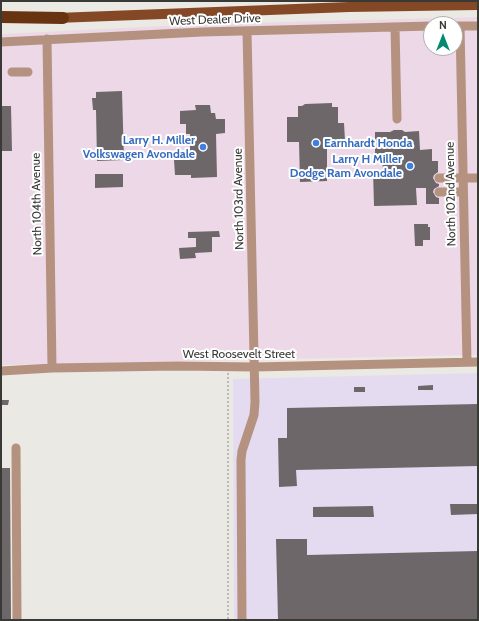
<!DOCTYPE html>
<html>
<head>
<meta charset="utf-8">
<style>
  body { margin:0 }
  #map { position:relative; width:479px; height:621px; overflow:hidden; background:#ebe9e3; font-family:Cabin,sans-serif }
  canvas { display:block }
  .frame { position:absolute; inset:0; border:2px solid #393936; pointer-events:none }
  .north { position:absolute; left:423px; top:16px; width:40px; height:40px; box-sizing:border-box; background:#fff; border:1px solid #b0b0af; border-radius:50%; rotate:0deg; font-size:11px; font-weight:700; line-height:16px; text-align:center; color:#393936 }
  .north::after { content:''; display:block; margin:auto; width:14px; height:18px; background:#038b71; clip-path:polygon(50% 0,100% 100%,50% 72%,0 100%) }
</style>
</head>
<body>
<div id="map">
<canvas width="479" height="621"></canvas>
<div class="frame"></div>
<div class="north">N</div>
</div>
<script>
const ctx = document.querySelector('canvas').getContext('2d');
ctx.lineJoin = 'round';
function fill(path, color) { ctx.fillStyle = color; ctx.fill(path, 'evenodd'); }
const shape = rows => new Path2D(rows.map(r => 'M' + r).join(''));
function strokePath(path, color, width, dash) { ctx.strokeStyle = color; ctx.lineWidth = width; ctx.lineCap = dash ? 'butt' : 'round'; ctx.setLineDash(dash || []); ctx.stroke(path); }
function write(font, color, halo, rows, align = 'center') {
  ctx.font = font + ' Cabin,sans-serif'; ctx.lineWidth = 4; ctx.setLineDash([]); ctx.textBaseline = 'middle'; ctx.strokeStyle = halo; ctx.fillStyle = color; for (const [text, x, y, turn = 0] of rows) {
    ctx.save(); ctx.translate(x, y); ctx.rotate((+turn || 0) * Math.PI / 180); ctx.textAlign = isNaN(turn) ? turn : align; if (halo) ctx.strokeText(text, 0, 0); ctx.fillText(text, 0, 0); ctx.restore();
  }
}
const commercial = shape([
  [478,17,478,355,1,365,1,34,205,24],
  [431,24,455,24,455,48,431,48]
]);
const industrial = shape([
  [478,373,478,620,234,620,233,379]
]);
const building = shape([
  [122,91,124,160,97,161,96,110,93,110,92,98,96,98,96,92],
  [332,103,332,107,338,107,338,123,344,123,345,141,333,141,333,143,327,143,327,181,300,182,299,142,287,142,287,117,298,117,298,106,302,106,305,104],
  [195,105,210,105,211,113,215,113,216,119,225,119,225,133,216,134,217,177,191,178,191,175,175,175,174,160,190,160,190,134,186,134,186,124,180,124,180,111,196,110],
  [1,106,11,106,12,151,1,151],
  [394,130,402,130,405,132,419,131,420,150,432,149,432,161,438,161,438,172,434,175,433,178,436,183,439,184,439,186,434,189,433,192,436,197,439,198,439,204,426,204,426,188,416,188,417,205,374,206,373,170,383,170,382,155,375,155,375,132,390,132],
  [95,174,123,174,123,187,95,188],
  [414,224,428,224,428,227,430,227,430,240,423,240,423,246,415,246],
  [219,231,220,237,212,237,212,252,195,253,196,258,180,259,179,248,196,247,196,238,188,238,188,232],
  [433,385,433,390,418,390,418,386],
  [354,387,365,387,365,392,354,392],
  [1,400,9,400,8,405,1,405],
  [478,404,478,466,296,470,297,486,279,487,278,438,287,438,287,408],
  [1,468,10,468,11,620,1,620],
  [450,504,478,504,478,514,451,515],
  [373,506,374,517,313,517,313,507],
  [276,539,307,539,307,555,478,551,478,620,278,620]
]);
const path = shape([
  [228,373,228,620]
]);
const minor = shape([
  [455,26,478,26],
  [460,26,467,362],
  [395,27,397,119],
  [47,39,52,368],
  [1,42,202,32,431,26],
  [12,72,28,72],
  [439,178,478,178],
  [439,192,463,192],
  [1,371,52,368,177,366,255,367,478,362],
  [16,448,17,620],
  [242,620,241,460,242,451,254,415,255,402,247,31]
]);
const major = shape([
  [56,18,349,7,478,5]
]);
const highway = shape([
  [1,17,63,18]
]);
const markers = [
  [316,143,4,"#3f7fe0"],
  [203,147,4,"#3f7fe0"],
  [410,166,4,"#3f7fe0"]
];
const streetNames = [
  ["West Dealer Drive",215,20,-2],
  ["North 102nd Avenue",451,194,-91],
  ["North 103rd Avenue",239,199,-91],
  ["North 104th Avenue",37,204,-91],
  ["West Roosevelt Street",239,354]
];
const shopNames = [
  ["Larry H. Miller",195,140],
  ["Volkswagen Avondale",195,154],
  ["Earnhardt Honda",324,143,"left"],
  ["Larry H Miller",402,159],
  ["Dodge Ram Avondale",402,173]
];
fill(commercial, '#edd8e7');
fill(industrial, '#e4dbf0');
fill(building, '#6e6769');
strokePath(path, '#8d8c88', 1, [2, 2]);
strokePath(minor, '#b59280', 9);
strokePath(major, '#844826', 10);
strokePath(highway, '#683311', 12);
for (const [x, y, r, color] of markers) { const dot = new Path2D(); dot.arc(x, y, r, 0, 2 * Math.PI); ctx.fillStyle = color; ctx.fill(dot); strokePath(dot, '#fff', 1.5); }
write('12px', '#393936', '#fff', streetNames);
write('bold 12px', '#366cbe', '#fff', shopNames, 'right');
</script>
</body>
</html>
